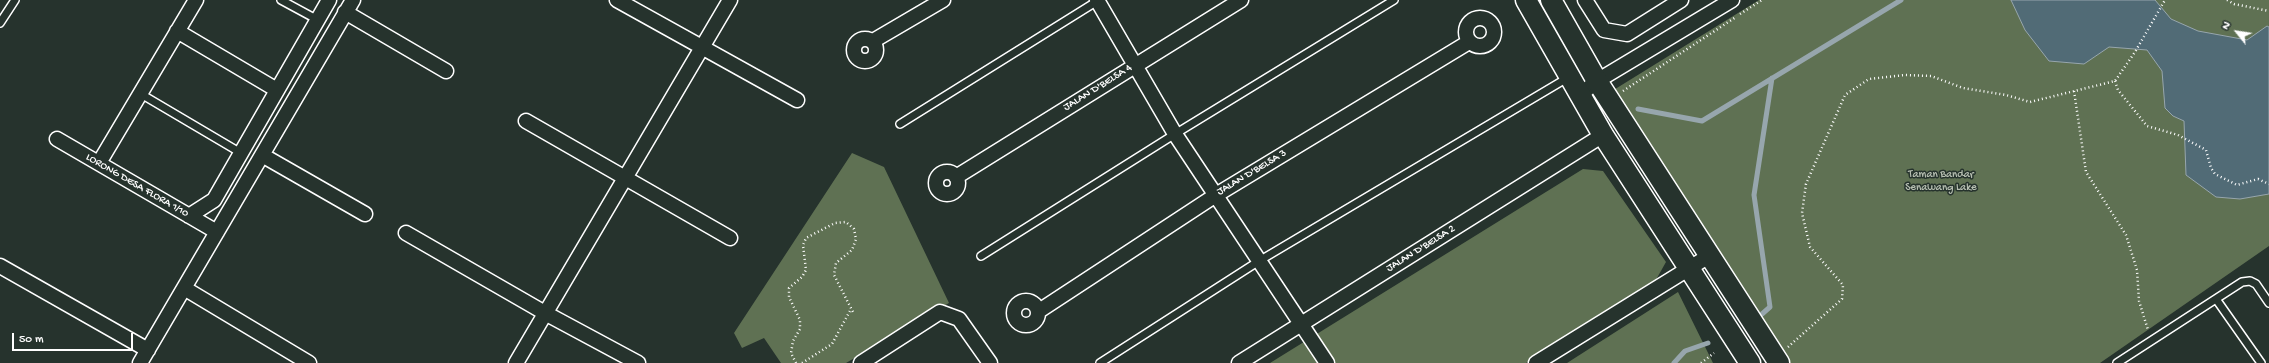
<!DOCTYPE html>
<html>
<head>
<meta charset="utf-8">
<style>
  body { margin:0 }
  #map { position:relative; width:2269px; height:363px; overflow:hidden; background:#26332d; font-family:"Gochi Hand",sans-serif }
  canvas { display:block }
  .north { position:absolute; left:2217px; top:12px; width:40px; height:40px; -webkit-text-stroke:3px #26332d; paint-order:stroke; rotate:300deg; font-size:11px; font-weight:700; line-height:16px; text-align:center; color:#fff }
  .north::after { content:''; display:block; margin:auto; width:14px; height:18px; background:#fff; clip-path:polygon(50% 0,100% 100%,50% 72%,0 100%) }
  .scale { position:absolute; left:12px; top:333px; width:121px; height:18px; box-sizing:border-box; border:2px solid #fff; border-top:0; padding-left:5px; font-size:12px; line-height:14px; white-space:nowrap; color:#fff; -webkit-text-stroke:3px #26332d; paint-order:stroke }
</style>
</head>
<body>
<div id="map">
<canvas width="2269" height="363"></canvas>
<div class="north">N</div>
<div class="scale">50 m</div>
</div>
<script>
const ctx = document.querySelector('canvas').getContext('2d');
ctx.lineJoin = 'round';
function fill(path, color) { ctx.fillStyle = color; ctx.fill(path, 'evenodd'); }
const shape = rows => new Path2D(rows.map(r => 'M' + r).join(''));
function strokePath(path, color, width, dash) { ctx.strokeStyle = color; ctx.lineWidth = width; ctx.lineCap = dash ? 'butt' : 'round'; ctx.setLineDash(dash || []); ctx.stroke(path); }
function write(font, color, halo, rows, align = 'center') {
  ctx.font = font + ' "Gochi Hand",sans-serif'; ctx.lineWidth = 3; ctx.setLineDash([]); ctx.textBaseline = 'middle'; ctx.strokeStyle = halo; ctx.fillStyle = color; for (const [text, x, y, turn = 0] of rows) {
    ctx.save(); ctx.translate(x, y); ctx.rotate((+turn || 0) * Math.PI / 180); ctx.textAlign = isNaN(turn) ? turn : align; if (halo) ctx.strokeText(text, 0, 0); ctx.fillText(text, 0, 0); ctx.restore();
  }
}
const green = shape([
  [1759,0,2269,0,2269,246,2100,363,1789,363,1612,91],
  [852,153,884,167,949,303,846,363,781,363,764,338,742,348,734,333],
  [1583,169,1603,171,1666,262,1653,285,1526,363,1270,363],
  [1678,292,1713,363,1567,363]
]);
const water = shape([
  [2011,0,2155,0,2171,19,2198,31,2247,40,2267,26,2269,27,2269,194,2240,199,2216,197,2186,175,2184,121,2173,116,2165,108,2162,71,2147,50,2109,47,2084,64,2049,61,2025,30,2011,0]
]);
const stream = shape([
  [1638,109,1702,121,1901,0],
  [1762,314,1770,307,1754,195,1772,78],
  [1674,363,1685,351,1708,343]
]);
const path = shape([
  [2227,0,2234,4,2269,11],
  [1740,14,1762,0],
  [2115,81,2118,90,2147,126,2178,135,2206,150,2211,168,2215,174,2237,185,2258,179,2269,184],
  [1623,91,1736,17],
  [2074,91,2086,172,2126,235,2137,270,2139,301,2148,330],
  [1788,347,1842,299,1843,285,1810,247,1802,213,1806,184,1845,95,1869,79,1905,75,1931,76,1963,88,2006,95,2030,102,2115,81,2135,52,2165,0],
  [796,363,791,353,793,341,800,329,800,320,789,297,789,288,802,277,806,270,803,245,806,238,835,223,846,222,854,229,856,239,852,250,836,263,834,275,854,314],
  [802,363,832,344,851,309],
  [1701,363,1714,353]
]);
const lane = shape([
  [281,0,318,20],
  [0,23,15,0],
  [141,94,241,153],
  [900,124,1099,0],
  [981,256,1175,134,1394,0],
  [2216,299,2261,363],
  [1100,363,1259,261,1569,77],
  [2117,363,2242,282,2250,281,2256,284,2269,303]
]);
const street = shape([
  [617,0,797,100],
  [1097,0,1175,134,1327,363],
  [1585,0,1604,30,1627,34,1681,0],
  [345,12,446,71],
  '1466 32a14 14 0 1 1 28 0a14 14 0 1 1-28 0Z',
  [177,31,277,90],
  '854 50a11 11 0 1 1 22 0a11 11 0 1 1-22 0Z',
  [873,41,943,0],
  [1580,95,1597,81,1732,0],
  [526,121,730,238],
  [57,139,217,232],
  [262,155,365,214],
  [99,163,196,0],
  '936 183a11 11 0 1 1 22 0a11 11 0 1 1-22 0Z',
  [956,177,1241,0],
  [189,216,214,200,329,0],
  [406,233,545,313,638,363],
  [0,266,148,350],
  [184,288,309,363],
  '1014 313a12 12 0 1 1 24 0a12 12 0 1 1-24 0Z',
  [1039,311,1216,195,1469,42],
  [140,363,353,0],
  [516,363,730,0],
  [861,363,940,312,959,319,990,363],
  [1239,363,1603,135],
  [1536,363,1709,256]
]);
const secondary = shape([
  [1526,0,1603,135,1750,363],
  [1551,0,1597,81,1779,363]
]);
const streetNames = [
  ["JALAN D'BELSA 4",1098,88,-32],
  ["JALAN D'BELSA 3",1252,173,-31],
  ["LORONG DESA FLORA 1/10",137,186,30],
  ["JALAN D'BELSA 2",1421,249,-32]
];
const parkNames = [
  ["Taman Bandar",1941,175],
  ["Senawang Lake",1941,188]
];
fill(green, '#5f7153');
fill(water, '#516b76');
strokePath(water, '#97a6ad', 1);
strokePath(stream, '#97a6ad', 5);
strokePath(lane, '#fff', 10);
strokePath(street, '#fff', 17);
strokePath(secondary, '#fff', 23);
strokePath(path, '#fff', 2.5, [1, 3]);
strokePath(lane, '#26332d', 7);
strokePath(street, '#26332d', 14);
strokePath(secondary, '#26332d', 20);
write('11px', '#fff', '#26332d', streetNames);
write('11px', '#b7bfb2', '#26332d', parkNames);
</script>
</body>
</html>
